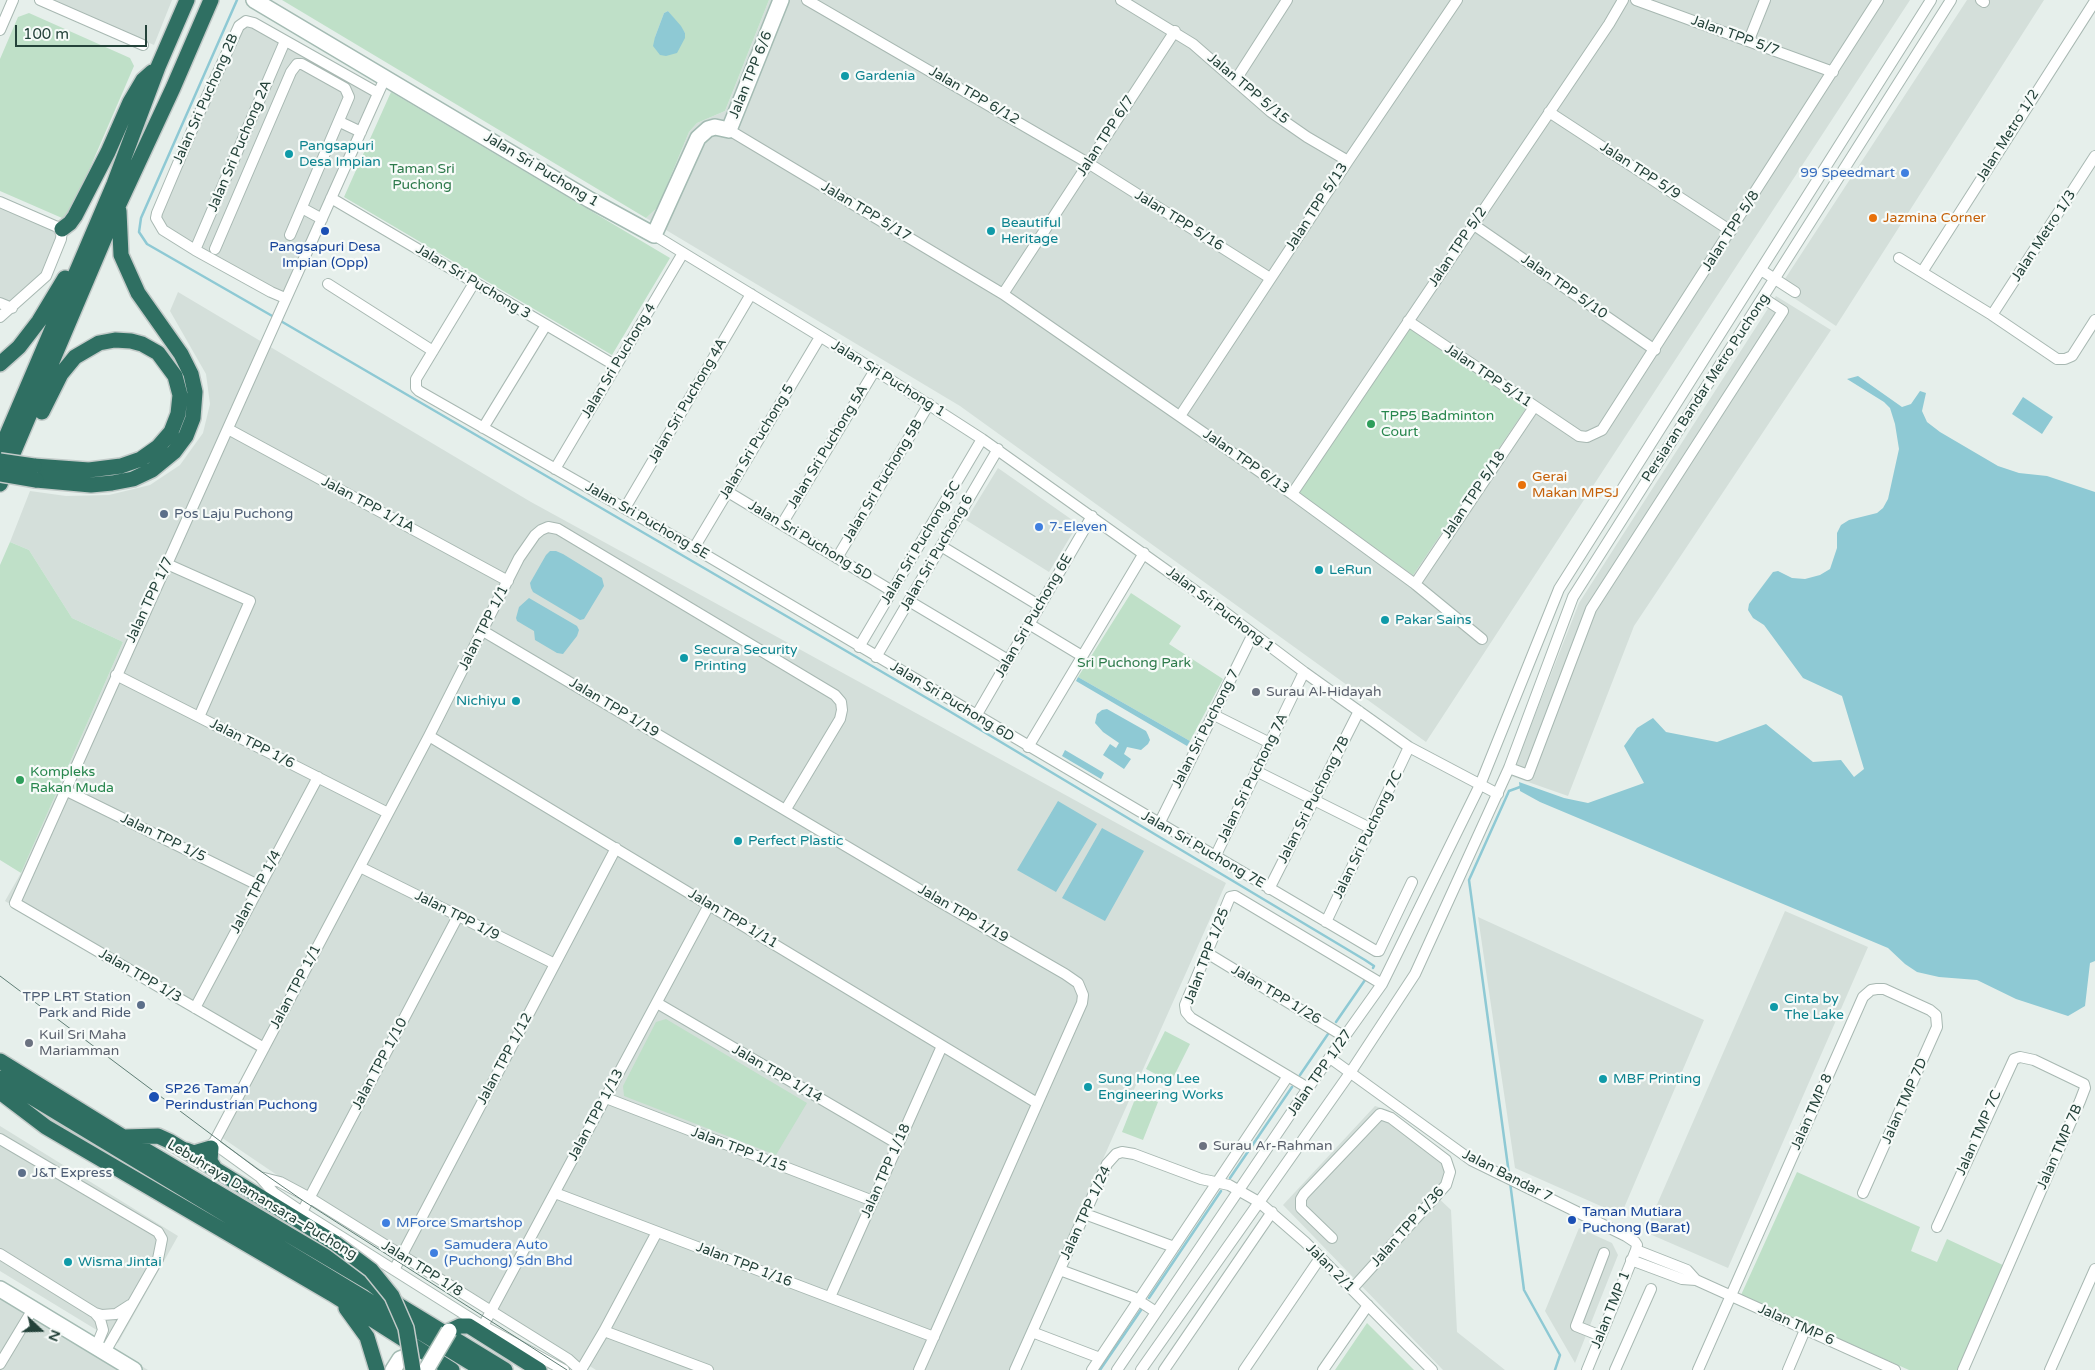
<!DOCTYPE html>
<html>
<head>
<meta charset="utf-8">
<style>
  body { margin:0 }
  #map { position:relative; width:2095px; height:1370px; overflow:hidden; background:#e6efeb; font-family:"Varela Round",sans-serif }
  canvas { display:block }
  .north { position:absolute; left:15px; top:1305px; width:50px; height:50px; -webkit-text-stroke:4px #f7fbf9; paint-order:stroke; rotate:111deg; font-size:14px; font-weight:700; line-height:20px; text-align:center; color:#24423a }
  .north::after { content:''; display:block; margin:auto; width:18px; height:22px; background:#24423a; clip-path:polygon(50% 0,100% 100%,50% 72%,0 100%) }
  .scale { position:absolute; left:15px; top:25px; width:132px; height:22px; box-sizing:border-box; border:2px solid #24423a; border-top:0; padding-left:6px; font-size:15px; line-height:18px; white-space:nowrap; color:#24423a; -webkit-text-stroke:4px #f7fbf9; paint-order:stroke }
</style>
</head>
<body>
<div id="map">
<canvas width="2095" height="1370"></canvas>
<div class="north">N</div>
<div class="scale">100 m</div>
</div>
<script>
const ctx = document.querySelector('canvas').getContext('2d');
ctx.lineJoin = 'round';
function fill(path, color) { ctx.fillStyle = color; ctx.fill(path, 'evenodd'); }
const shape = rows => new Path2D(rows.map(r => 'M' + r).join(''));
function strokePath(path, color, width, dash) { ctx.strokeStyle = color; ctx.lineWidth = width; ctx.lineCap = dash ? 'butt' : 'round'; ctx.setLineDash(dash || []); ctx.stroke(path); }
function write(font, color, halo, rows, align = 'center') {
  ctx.font = font + ' "Varela Round",sans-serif'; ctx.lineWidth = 4.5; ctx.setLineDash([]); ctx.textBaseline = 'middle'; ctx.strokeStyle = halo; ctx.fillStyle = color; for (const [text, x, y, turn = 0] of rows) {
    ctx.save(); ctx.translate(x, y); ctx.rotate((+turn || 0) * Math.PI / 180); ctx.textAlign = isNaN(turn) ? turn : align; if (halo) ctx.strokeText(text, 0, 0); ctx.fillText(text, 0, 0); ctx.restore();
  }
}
const built = shape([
  [52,0,172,0,154,45],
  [769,0,1910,0,1426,742,960,406,646,218,658,207,689,132,697,123,725,111],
  [1967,0,2044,0,1836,326,1779,288],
  [246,24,374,94,284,294,164,227,160,214,241,27],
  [0,205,59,231,44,272,11,304,0,299],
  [178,292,531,502,1226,883,1009,1370,596,1370,588,1365,573,1366,398,1257,215,1133,256,1051,5,901,21,873,123,642,72,618,29,550,10,542,30,491,66,496,109,495,150,485,180,465,203,433,210,404,206,374,170,311],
  [1776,296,1831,330,1634,626,1568,796,1511,776,1579,603],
  [998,468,1078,524,1049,572,966,520],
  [1785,911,1868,947,1728,1268,1645,1232],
  [1478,917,1704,1020,1621,1215,1515,1168],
  [1375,1106,1388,1110,1451,1156,1447,1178,1434,1194,1451,1210,1457,1332,1505,1370,1443,1370,1283,1205],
  [0,1126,178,1236,118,1343,0,1271],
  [1579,1228,1612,1243,1618,1255,1575,1363,1545,1311],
  [0,1281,148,1370,0,1370]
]);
const green = shape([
  [282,0,769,0,725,111,697,123,689,132,658,207,646,218],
  [668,11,685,33,655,37,664,13],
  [29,13,130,58,134,66,70,214,62,218,0,191,0,59,18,17],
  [391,92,670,258,612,355,344,197],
  [1410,328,1526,408,1413,575,1299,493],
  [10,542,29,550,72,618,123,642,21,873,0,860,0,565],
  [1131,593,1181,626,1169,644,1223,679,1190,741,1078,677],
  [666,1019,807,1103,776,1155,624,1096,623,1086,656,1022],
  [1165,1031,1190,1044,1171,1082,1146,1069],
  [1137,1094,1158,1102,1143,1140,1122,1132],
  [1797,1172,1920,1227,1911,1251,1937,1262,1947,1239,2005,1266,1959,1370,1909,1370,1741,1295],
  [1367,1323,1414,1370,1335,1370]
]);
const water = shape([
  [668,11,681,26,685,33,685,38,677,53,666,56,660,55,653,46,655,37,664,13],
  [1858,376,1902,407,1911,404,1920,391,1926,393,1922,411,1927,422,1940,432,1998,466,2019,473,2047,476,2095,492,2095,961,2090,963,2085,1006,2068,1016,2016,999,1977,980,1939,977,1917,972,1905,964,1888,948,1540,802,1520,791,1519,782,1564,798,1588,803,1644,783,1624,746,1637,728,1653,718,1666,732,1717,742,1766,724,1813,762,1841,760,1854,777,1864,769,1842,696,1803,678,1764,625,1753,618,1748,610,1749,604,1773,572,1778,571,1792,578,1805,579,1820,575,1830,569,1837,548,1837,533,1841,525,1849,520,1877,513,1883,508,1888,499,1899,449,1895,424,1890,408,1884,402,1847,379],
  [2023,397,2053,417,2042,434,2012,414],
  [550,551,556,551,563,554,602,578,604,586,584,619,580,620,533,592,531,588,530,583,546,555],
  [529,598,577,626,579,630,577,636,563,654,557,653,535,640,534,631,517,621,516,618,519,607],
  [1078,677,1190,741,1187,746,1076,681],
  [1107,709,1146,731,1148,735,1150,740,1148,744,1141,750,1127,747,1124,754,1131,759,1124,769,1103,755,1110,744,1116,748,1119,743,1103,732,1095,723,1097,714,1102,710],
  [1065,750,1104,773,1101,779,1062,756],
  [1058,801,1097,824,1056,892,1017,870],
  [1102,828,1144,851,1105,921,1062,898]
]);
const stream = shape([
  [237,0,141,218,139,232,147,244,274,317],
  [279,320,949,711,1365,960,1374,966,1373,968],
  [1336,1022,1365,980],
  [1300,1075,1328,1034],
  [1509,1174,1469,880,1509,791,1520,787],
  [1230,1178,1292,1087],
  [1510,1182,1524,1290,1560,1355,1555,1370],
  [1149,1298,1221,1191],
  [1100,1370,1141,1310]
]);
const street = shape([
  [40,0,143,45],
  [807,0,1088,163,1270,278],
  [1121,0,1193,44,1271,112,1307,137,1348,161],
  [1636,0,1833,72],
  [1981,0,1984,2],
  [0,30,13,0],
  [1749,40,1765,0],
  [1235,81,1287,0],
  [1549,112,1731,231],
  [340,122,361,132],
  [729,130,1003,294,1292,494,1415,584,1482,639],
  [331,198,616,366],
  [0,202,62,229,61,239,46,276,0,317],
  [302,208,322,219],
  [1474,225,1655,350],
  [654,235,875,370,982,439,1218,607,1304,672,1409,747,1498,794],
  [215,249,291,72,297,64,302,64,345,88,349,97,290,235],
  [195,250,285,41],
  [1899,258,1992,315,2057,359,2065,359,2072,356,2095,320],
  [1761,270,1795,292],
  [1922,272,2095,1],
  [474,283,416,379,416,388,419,391,694,548,1376,951,1379,951,1412,882],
  [328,284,433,351],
  [1003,294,1175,31],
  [285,298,271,292,195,250,163,230,156,218,157,213,198,116,239,26,246,21,254,23,378,93],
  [0,303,12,308],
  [1992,315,2095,156],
  [1408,321,1579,436,1587,437,1602,430,1878,0],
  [1180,416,1348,161,1457,0],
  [483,428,546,325],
  [228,429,508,581],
  [555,469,683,253],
  [728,492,892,591],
  [1292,494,1609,24,1623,0],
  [625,508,751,294],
  [782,524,875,370],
  [941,546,1040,606],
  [694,548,820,337],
  [837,558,929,404],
  [167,564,250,601,199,717],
  [1415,584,1534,407],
  [909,601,1008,660],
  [1029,624,1082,656],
  [483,631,942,903,1065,974,1078,983,1083,995,1082,1003,919,1370],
  [859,647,982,439],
  [876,657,998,449],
  [116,675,388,813],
  [1214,715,1270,743],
  [976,716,1092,516],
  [429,736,1037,1103],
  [1028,747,1144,553],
  [1509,768,1528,775,1591,609,1783,311,1763,298],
  [1256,771,1370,828],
  [65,790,260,886],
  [1159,824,1253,634],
  [1215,857,1304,672],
  [360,867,555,964],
  [1269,889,1359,711],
  [1326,922,1409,747],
  [1207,953,1345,1037],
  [657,1003,898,1144],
  [195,1008,318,777],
  [264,1048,15,903,385,78],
  [1330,1058,1471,1160,1626,1236,1635,1242,1637,1245,1636,1250,1587,1370],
  [1308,1088,1191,1018,1186,1012,1185,1005,1230,897,1235,896,1382,984],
  [606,1098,873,1201],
  [0,1139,158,1232,162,1239,158,1259,105,1352],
  [213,1143,260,1177,274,1193,302,1212,483,1326,564,1370],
  [211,1148,429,736,519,558,535,535,541,530,548,527,558,529,835,695,841,702,842,710,840,719,786,809],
  [260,1177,280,1182,310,1198,568,1359,580,1370],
  [555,1193,934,1337],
  [302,1212,458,916],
  [1085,1214,1174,1247],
  [1937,1227,2014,1059,2020,1057,2034,1060,2084,1084,2085,1088,2080,1101,1963,1370],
  [1332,1238,1301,1208,1301,1199,1304,1194,1380,1114,1391,1118,1446,1160,1450,1172,1446,1185,1352,1289],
  [1636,1250,1687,1270,1696,1280],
  [0,1254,95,1313,100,1319,103,1330,96,1347],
  [1631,1260,1682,1279,1696,1280,1895,1370],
  [394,1270,616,848],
  [1060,1270,1133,1297,1156,1312],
  [830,1297,942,1046],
  [95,1313,102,1315,116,1314,130,1305],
  [483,1326,709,905],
  [604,1331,708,1370],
  [1032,1332,1100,1358],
  [1601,1336,1576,1326,1604,1253],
  [0,1364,33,1309],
  [581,1370,604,1331,657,1232],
  [1015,1370,1107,1164,1116,1154,1122,1152,1134,1154,1201,1179,1229,1185,1259,1202,1305,1242,1432,1370],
  [1092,1370,1288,1076],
  [1117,1370,1308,1088,1382,984,1480,785,1559,589,1931,0],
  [1141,1370,1350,1073,1415,974,1509,768,1573,597,1951,0],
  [1164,1370,1272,1212],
  [1244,1370,1320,1258],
  [1323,1370,1368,1305],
  [1615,1370,1651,1289],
  [1698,1370,1863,997,1871,990,1877,989,1884,989,1930,1010,1936,1015,1937,1027,1863,1193],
  [1788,1370,1805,1330],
  [2050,1370,2095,1269]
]);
const secondary = shape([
  [254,0,590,200,654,235,698,138,708,129,715,127,729,130,781,0],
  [0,1289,134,1370],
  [393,1370,400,1359,408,1356,422,1359]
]);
const highway = shape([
  [62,229,70,223,75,216,108,152,130,102,143,80,152,72],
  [0,364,19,347,39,321,65,278],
  [0,451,114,184,158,67,187,0],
  [34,466,89,470,121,466,141,459,158,447,171,432,178,414,180,395,175,376,158,353,142,344,131,341,115,340,99,343,75,357,61,374,42,412],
  [36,480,91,485,112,483,133,479,152,470,174,452,186,436,193,418,195,392,191,374,181,354,138,293,121,255,119,211],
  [0,484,119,204,173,88,211,0],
  [0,1061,123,1137,372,1284,400,1306,505,1370],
  [0,1078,483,1370],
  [0,1092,46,1127,332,1294,452,1370],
  [124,1137,158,1136,169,1141,335,1243],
  [186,1150,194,1153,211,1148,210,1161,215,1169],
  [346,1308,367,1337,377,1370],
  [449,1331,460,1326,469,1326,539,1370]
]);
const tram = shape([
  [0,976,256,1168,302,1200,567,1370]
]);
const secondaryBridge = shape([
  [426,1370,449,1331]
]);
const highwayBridge = shape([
  [0,461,34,466],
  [0,474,36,480],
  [335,1243,371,1270,392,1296,406,1328,413,1370]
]);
const markers = [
  [845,76,5,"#0f9aa8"],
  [289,154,5,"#0f9aa8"],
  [1905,173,5,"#3f7fe0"],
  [1873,218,5,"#e8710a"],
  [325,231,5,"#1a4fb4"],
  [991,231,5,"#0f9aa8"],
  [1371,424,5,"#2e9e5b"],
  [1522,485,5,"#e8710a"],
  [164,514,5,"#5c6f8a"],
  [1039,527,5,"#3f7fe0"],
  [1319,570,5,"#0f9aa8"],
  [1385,620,5,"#0f9aa8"],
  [684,658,5,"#0f9aa8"],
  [1256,692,5,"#6b7280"],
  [516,701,5,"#0f9aa8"],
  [20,780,5,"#2e9e5b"],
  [738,841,5,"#0f9aa8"],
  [141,1005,5,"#5c6f8a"],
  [1774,1007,5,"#0f9aa8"],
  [29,1043,5,"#6b7280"],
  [1603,1079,5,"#0f9aa8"],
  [1088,1087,5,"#0f9aa8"],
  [154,1097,6,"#1a4fb4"],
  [1203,1146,5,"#6b7280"],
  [22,1173,5,"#5c6f8a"],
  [1572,1220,5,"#1a4fb4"],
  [386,1223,5,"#3f7fe0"],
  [434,1253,5,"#3f7fe0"],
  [68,1262,5,"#0f9aa8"]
];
const streetNames = [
  ["Jalan TPP 5/7",1735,36,20],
  ["Jalan TPP 6/6",751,75,-68],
  ["Jalan TPP 5/15",1248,89,40],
  ["Jalan TPP 6/12",974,96,30],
  ["Jalan Sri Puchong 2B",206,99,-66],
  ["Jalan TPP 6/7",1106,136,-57],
  ["Jalan Metro 1/2",2008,136,-58],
  ["Jalan Sri Puchong 2A",240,146,-67],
  ["Jalan Sri Puchong 1",541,170,31],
  ["Jalan TPP 5/9",1640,171,33],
  ["Jalan TPP 5/13",1317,207,-57],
  ["Jalan TPP 5/17",866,212,31],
  ["Jalan TPP 5/16",1179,221,32],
  ["Jalan TPP 5/8",1731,231,-57],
  ["Jalan Metro 1/3",2044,236,-57],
  ["Jalan TPP 5/2",1458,247,-56],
  ["Jalan Sri Puchong 3",473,282,31],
  ["Jalan TPP 5/10",1564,287,35],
  ["Jalan Sri Puchong 4",619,361,-59],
  ["Jalan TPP 5/11",1488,376,34],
  ["Jalan Sri Puchong 1",888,379,32],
  ["Persiaran Bandar Metro Puchong",1706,388,-57],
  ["Jalan Sri Puchong 4A",688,401,-60],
  ["Jalan Sri Puchong 5",757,442,-59],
  ["Jalan Sri Puchong 5A",828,447,-59],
  ["Jalan TPP 6/13",1246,462,35],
  ["Jalan Sri Puchong 5B",883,481,-59],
  ["Jalan TPP 5/18",1474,495,-56],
  ["Jalan TPP 1/1A",368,505,28],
  ["Jalan Sri Puchong 5E",647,521,30],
  ["Jalan Sri Puchong 5D",810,541,31],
  ["Jalan Sri Puchong 5C",921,543,-59],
  ["Jalan Sri Puchong 6",937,553,-60],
  ["Jalan TPP 1/7",150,600,-65],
  ["Jalan Sri Puchong 1",1220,610,37],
  ["Jalan Sri Puchong 6E",1034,616,-60],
  ["Jalan TPP 1/1",484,628,-63],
  ["Jalan Sri Puchong 6D",952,702,31],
  ["Jalan TPP 1/19",614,708,31],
  ["Jalan Sri Puchong 7",1206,729,-63],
  ["Jalan TPP 1/6",252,744,27],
  ["Jalan Sri Puchong 7A",1253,778,-64],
  ["Jalan Sri Puchong 7B",1314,800,-63],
  ["Jalan Sri Puchong 7C",1368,835,-64],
  ["Jalan TPP 1/5",163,838,26],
  ["Jalan Sri Puchong 7E",1203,850,30],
  ["Jalan TPP 1/4",256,892,-62],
  ["Jalan TPP 1/19",963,914,30],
  ["Jalan TPP 1/9",457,916,27],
  ["Jalan TPP 1/11",733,919,31],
  ["Jalan TPP 1/25",1207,956,-69],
  ["Jalan TPP 1/3",140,976,30],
  ["Jalan TPP 1/1",296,987,-62],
  ["Jalan TPP 1/26",1276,995,31],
  ["Jalan TPP 1/12",505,1059,-62],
  ["Jalan TPP 1/10",380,1064,-62],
  ["Jalan TPP 1/27",1320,1073,-55],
  ["Jalan TPP 1/14",777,1074,30],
  ["Jalan TMP 7D",1905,1101,-66],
  ["Jalan TMP 8",1812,1112,-66],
  ["Jalan TPP 1/13",596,1115,-62],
  ["Jalan TMP 7C",1979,1133,-66],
  ["Jalan TMP 7B",2060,1147,-66],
  ["Jalan TPP 1/15",739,1150,21],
  ["Jalan TPP 1/18",886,1171,-66],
  ["Jalan Bandar 7",1507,1176,27],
  ["Lebuhraya Damansara–Puchong",262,1200,31],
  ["Jalan TPP 1/24",1086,1213,-65],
  ["Jalan TPP 1/36",1408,1227,-48],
  ["Jalan TPP 1/16",744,1265,21],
  ["Jalan 2/1",1330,1268,45],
  ["Jalan TPP 1/8",422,1269,32],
  ["Jalan TMP 1",1611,1310,-68],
  ["Jalan TMP 6",1796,1325,24]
];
const cultureNames = [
  ["Gardenia",855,76],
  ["Pangsapuri",299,146],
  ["Desa Impian",299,162],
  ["Beautiful",1001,223],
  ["Heritage",1001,239],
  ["LeRun",1329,570],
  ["Pakar Sains",1395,620],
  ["Secura Security",694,650],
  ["Printing",694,666],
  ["Nichiyu",506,701,"right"],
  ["Perfect Plastic",748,841],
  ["Cinta by",1784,999],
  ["The Lake",1784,1015],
  ["Sung Hong Lee",1098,1079],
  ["Engineering Works",1098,1095],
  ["MBF Printing",1613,1079],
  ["Wisma Jintai",78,1262]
];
const parkNames = [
  ["Taman Sri",422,169],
  ["Puchong",422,185],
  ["Sri Puchong Park",1134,663]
];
const shopNames = [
  ["99 Speedmart",1895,173,"right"],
  ["7-Eleven",1049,527],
  ["MForce Smartshop",396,1223],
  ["Samudera Auto",444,1245],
  ["(Puchong) Sdn Bhd",444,1261]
];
const foodNames = [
  ["Jazmina Corner",1883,218],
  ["Gerai",1532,477],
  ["Makan MPSJ",1532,493]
];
const transitNames = [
  ["Pangsapuri Desa",325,247,"center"],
  ["Impian (Opp)",325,263,"center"],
  ["SP26 Taman",165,1089],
  ["Perindustrian Puchong",165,1105],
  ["Taman Mutiara",1582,1212],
  ["Puchong (Barat)",1582,1228]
];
const leisureNames = [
  ["TPP5 Badminton",1381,416],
  ["Court",1381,432],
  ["Kompleks",30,772],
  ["Rakan Muda",30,788]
];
const serviceNames = [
  ["Pos Laju Puchong",174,514],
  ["TPP LRT Station",131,997,"right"],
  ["Park and Ride",131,1013,"right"],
  ["J&T Express",32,1173]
];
const worshipNames = [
  ["Surau Al-Hidayah",1266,692],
  ["Kuil Sri Maha",39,1035],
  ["Mariamman",39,1051],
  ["Surau Ar-Rahman",1213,1146]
];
fill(built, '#d4dfda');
fill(green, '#bfe0c8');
fill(water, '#8ec9d4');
strokePath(stream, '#8ec9d4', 2.5);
strokePath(street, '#a8b8b2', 12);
strokePath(secondary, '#a4bbb3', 18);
strokePath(highway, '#c2cac8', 18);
strokePath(street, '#fff', 10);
strokePath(secondary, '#fff', 15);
strokePath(highway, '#2f6f62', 15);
strokePath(tram, '#5f7d75', 1);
strokePath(secondaryBridge, '#a4bbb3', 18, []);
strokePath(highwayBridge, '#c2cac8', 18, []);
strokePath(secondaryBridge, '#fff', 15);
strokePath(highwayBridge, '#2f6f62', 15);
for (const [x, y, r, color] of markers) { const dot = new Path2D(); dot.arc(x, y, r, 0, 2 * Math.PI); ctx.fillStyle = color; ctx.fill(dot); strokePath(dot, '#f7fbf9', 2); }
write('14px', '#24423a', '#f7fbf9', streetNames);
write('14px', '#0d838f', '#f7fbf9', cultureNames, 'left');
write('14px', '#2d7a4b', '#f7fbf9', parkNames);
write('14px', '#366cbe', '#f7fbf9', shopNames, 'left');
write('14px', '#c56008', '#f7fbf9', foodNames, 'left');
write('14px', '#164399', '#f7fbf9', transitNames, 'left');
write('14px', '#27864d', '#f7fbf9', leisureNames, 'left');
write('14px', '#4e5e75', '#f7fbf9', serviceNames, 'left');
write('14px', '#5b616d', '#f7fbf9', worshipNames, 'left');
</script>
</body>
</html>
